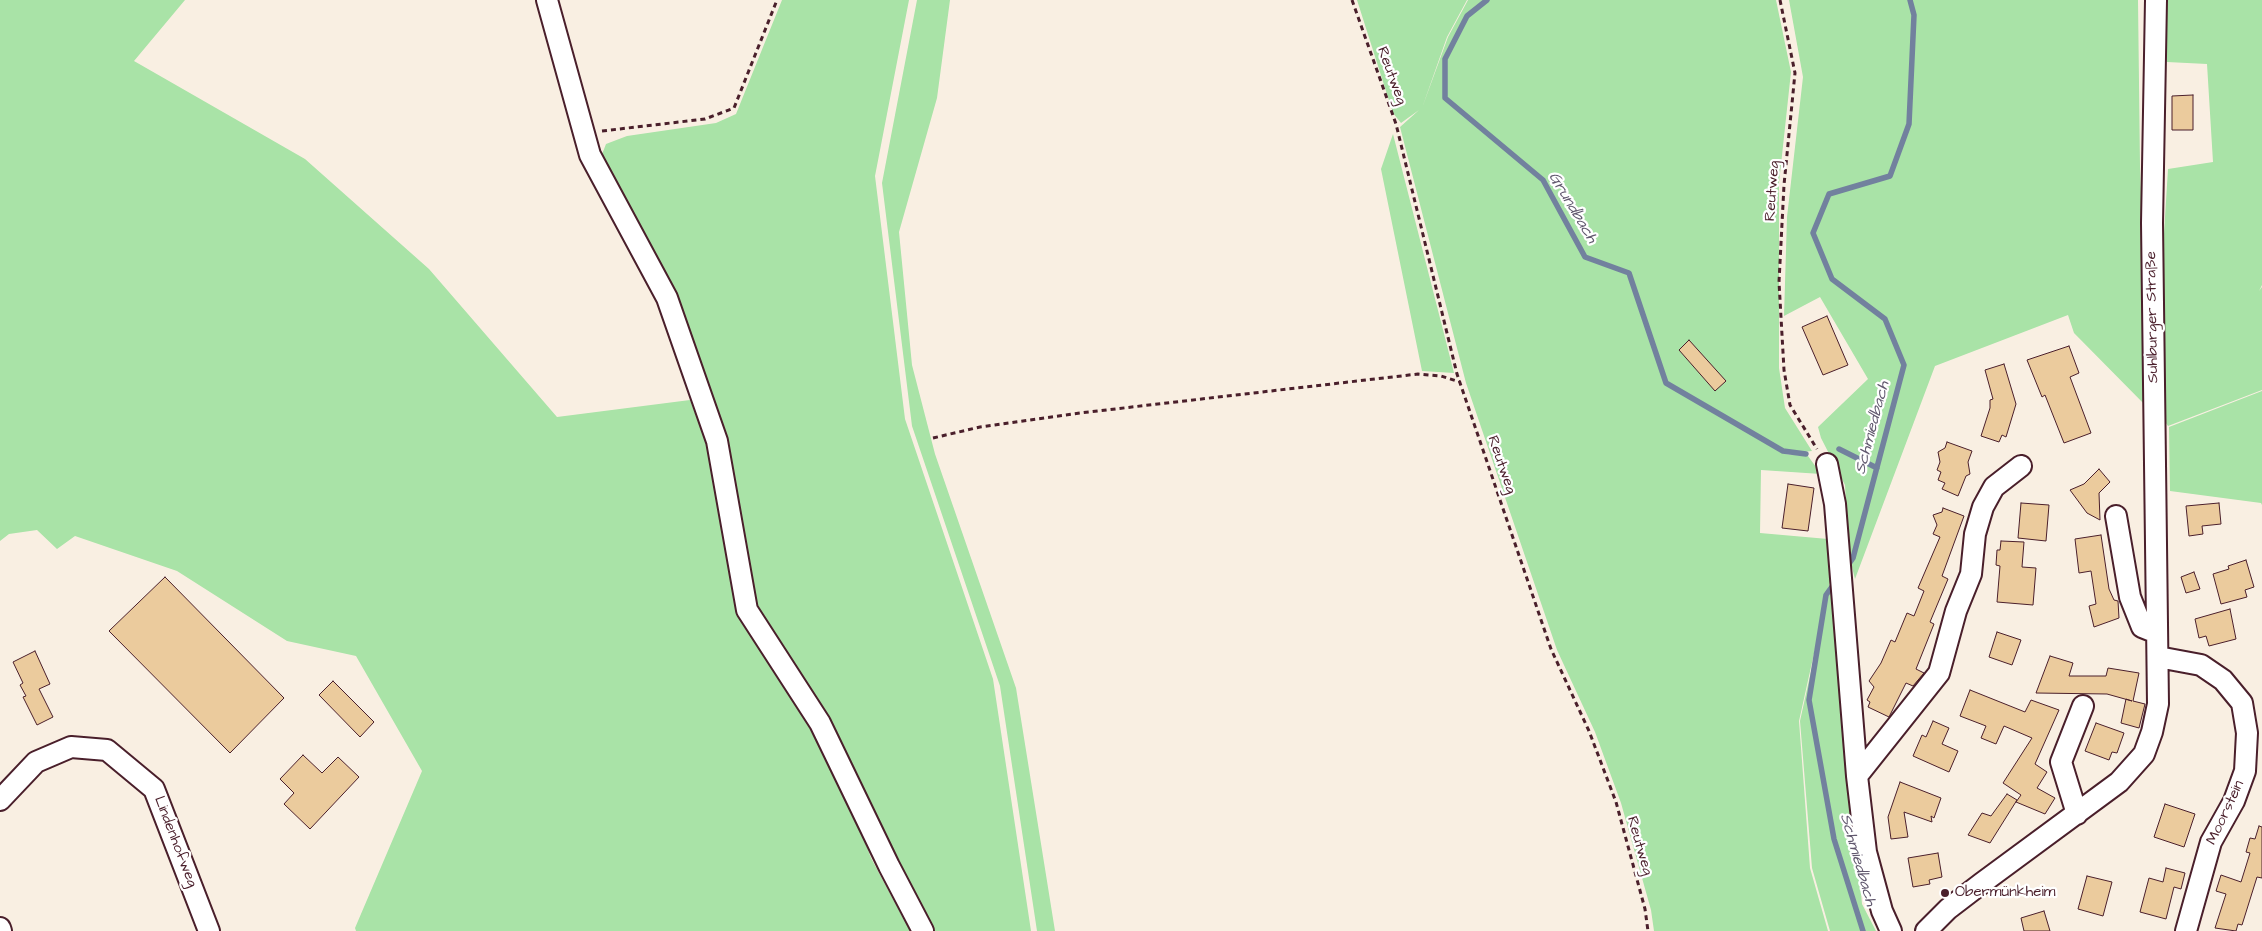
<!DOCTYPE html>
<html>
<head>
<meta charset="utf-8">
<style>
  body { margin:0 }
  canvas { display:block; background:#f9efe2 }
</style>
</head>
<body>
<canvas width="2262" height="931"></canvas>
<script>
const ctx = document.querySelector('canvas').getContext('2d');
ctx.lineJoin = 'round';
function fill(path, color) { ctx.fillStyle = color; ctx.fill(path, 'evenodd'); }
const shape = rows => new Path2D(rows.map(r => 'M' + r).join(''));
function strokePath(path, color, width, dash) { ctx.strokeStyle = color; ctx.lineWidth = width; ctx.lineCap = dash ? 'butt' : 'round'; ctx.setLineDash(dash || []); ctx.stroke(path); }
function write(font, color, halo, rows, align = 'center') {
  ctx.font = font + ' "Architects Daughter",sans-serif'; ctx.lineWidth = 4.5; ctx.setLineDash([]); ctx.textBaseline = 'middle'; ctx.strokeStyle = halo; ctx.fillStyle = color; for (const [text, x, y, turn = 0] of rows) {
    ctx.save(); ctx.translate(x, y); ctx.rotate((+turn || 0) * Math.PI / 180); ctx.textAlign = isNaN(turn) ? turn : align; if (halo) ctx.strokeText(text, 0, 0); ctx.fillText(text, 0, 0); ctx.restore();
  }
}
const green = shape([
  [0,0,185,0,134,61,305,159,429,269,557,417,690,400,710,454,742,620,812,730,849,798,871,858,910,931,356,931,355,928,422,771,356,656,287,641,177,571,75,536,57,549,37,530,9,534,0,541],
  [782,0,909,0,875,176,905,419,993,679,1031,931,930,931,754,610,724,440,601,157,606,144,627,136,716,123,736,114],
  [917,0,950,0,937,98,899,232,912,365,935,454,1016,688,1055,931,1037,931,1000,686,912,426,882,183],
  [1357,0,1467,0,1447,37,1422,108,1448,37,1468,0,1776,0,1791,72,1779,183,1779,368,1785,408,1812,451,1785,454,1808,456,1821,474,1761,470,1760,533,1828,539,1831,577,1799,721,1810,868,1828,931,1654,931,1651,910,1621,803,1595,732,1557,650,1466,383,1400,127,1419,110,1401,123,1393,113],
  [1789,0,2138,0,2140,166,2149,409,2074,333,2068,315,1935,366,1855,579,1849,555,1845,485,1821,438,1818,427,1868,379,1820,297,1784,316,1787,217,1803,77],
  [2167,0,2262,0,2262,285,2259,291,2262,287,2262,390,2168,426,2163,419,2160,298,2168,169,2213,162,2207,64,2167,62],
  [1393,134,1454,373,1422,371,1381,169],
  [2262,391,2262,505,2261,503,2170,491,2169,427],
  [1832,576,1862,904,1876,931,1830,931,1812,868,1800,721]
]);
const stream = shape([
  [1487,0,1467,16,1445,59,1445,98,1543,180,1585,257,1629,273,1666,383,1783,451,1806,454],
  [1839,449,1877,468],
  [1846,568,1853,558,1904,365,1885,319,1832,279,1813,233,1829,194,1890,176,1909,124,1914,15,1910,0],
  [1836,581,1826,595,1809,700,1834,839,1863,931]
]);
const building = shape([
  [2193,95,2193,130,2172,130,2172,96,2193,95],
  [1827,316,1848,365,1823,375,1802,327,1827,316],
  [1689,340,1726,381,1715,391,1679,350,1689,340],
  [2069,346,2079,373,2070,377,2091,433,2064,443,2045,395,2042,397,2027,360,2069,346],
  [2004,364,2016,404,2006,437,2002,435,1999,442,1981,436,1990,408,1990,400,1993,399,1985,370,2004,364],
  [1947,442,1972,451,1968,462,1970,474,1966,476,1958,496,1942,489,1945,483,1938,480,1941,472,1937,470,1940,462,1938,452,1945,448,1947,442],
  [2099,469,2110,482,2099,493,2100,520,2087,513,2070,490,2084,484,2099,469],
  [1788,484,1814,488,1808,531,1782,528,1788,484],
  [2021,503,2049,505,2046,541,2018,538,2021,503],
  [2219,503,2221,524,2202,526,2203,534,2189,536,2186,506,2219,503],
  [1943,508,1964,516,1942,576,1948,579,1930,622,1934,624,1916,669,1924,673,1913,686,1906,683,1889,717,1868,707,1870,702,1867,700,1874,687,1869,681,1881,663,1891,640,1895,642,1907,613,1914,616,1924,591,1918,588,1940,537,1933,534,1937,525,1933,515,1942,512,1943,508],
  [2101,535,2109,589,2114,600,2118,601,2119,618,2094,627,2089,606,2096,604,2091,571,2079,573,2075,539,2101,535],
  [2001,541,2024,542,2022,567,2036,568,2033,605,1997,602,2000,566,1996,565,1997,550,2000,550,2001,541],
  [2246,560,2254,587,2245,590,2247,597,2221,604,2213,574,2229,569,2228,566,2246,560],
  [2194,572,2200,589,2186,593,2181,577,2194,572],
  [165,577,284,698,230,753,109,631,165,577],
  [2230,609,2236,639,2209,646,2206,636,2199,638,2195,619,2230,609],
  [1997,632,2021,640,2012,665,1989,657,1997,632],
  [35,651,50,684,39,689,53,717,37,725,23,697,26,696,20,685,23,683,13,662,35,651],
  [2050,656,2073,663,2069,676,2106,676,2108,668,2139,673,2133,701,2145,704,2139,728,2121,723,2126,699,2132,701,2107,694,2036,693,2050,656],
  [333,681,374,722,360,737,319,695,333,681],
  [1970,690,2025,712,2031,700,2059,710,2035,764,2047,772,2037,788,2055,798,2045,814,2016,802,2021,795,2003,783,2032,738,2004,726,1996,744,1981,738,1986,726,1960,716,1970,690],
  [1933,721,1949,728,1942,744,1958,751,1949,772,1913,756,1922,735,1926,737,1933,721],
  [2096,723,2124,733,2117,753,2112,752,2109,760,2085,751,2096,723],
  [303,755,322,773,338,757,359,777,310,829,284,804,294,793,280,779,303,755],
  [1900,782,1941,798,1934,818,1931,816,1932,822,1904,812,1908,837,1891,839,1888,817,1900,782],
  [2007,794,2017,800,1990,843,1968,835,1982,813,1991,816,2007,794],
  [2165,804,2195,814,2184,847,2154,837,2165,804],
  [2259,826,2262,827,2262,878,2257,877,2242,925,2238,924,2236,931,2215,928,2226,894,2216,891,2221,875,2241,882,2250,853,2246,852,2250,838,2255,839,2259,826],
  [1938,853,1942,877,1929,880,1930,884,1913,887,1908,858,1938,853],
  [2166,868,2185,873,2181,889,2174,887,2166,919,2140,912,2149,878,2163,882,2166,868],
  [2087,876,2112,882,2103,916,2078,909,2087,876],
  [2044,911,2050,931,2024,931,2021,918,2044,911]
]);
const path = shape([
  [1352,0,1396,124,1457,374,1551,649,1589,731,1616,802,1645,909,1648,931],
  [1780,0,1795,73,1784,185,1779,282,1784,370,1790,405,1817,449],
  [602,131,705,119,734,108,777,0],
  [933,438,980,427,1080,413,1418,374,1441,376,1460,382]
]);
const minor = shape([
  [547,0,590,155,667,298,717,441,747,610,820,723,889,866,923,931],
  [1827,464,1835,504,1857,776,1866,852,1882,911,1891,931],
  [2116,516,2130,597,2142,627,2157,633],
  [2158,657,2201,665,2223,680,2242,703,2247,733,2245,771,2234,801,2211,842,2186,931],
  [1857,776,1939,673,1956,611,1971,574,1975,534,1983,507,1994,487,2021,466],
  [0,800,36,762,71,747,107,750,154,789,209,931],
  [2077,814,2061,762,2083,706],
  [0,928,1,931],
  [1926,931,1948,909,1982,883,2119,782,2144,754,2152,732,2158,704,2152,223,2156,0]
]);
const markers = [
  [1945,893,5,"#4a1f2b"]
];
const streetNames = [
  ["Reutweg",1391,76,70],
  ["Reutweg",1773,191,-86],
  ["Suhlburger Straße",2153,317,-91],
  ["Reutweg",1501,465,71],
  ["Moorstein",2226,813,-65],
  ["Lindenhofweg",175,842,69],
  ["Reutweg",1639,846,74]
];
const poiNames = [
  ["Obermünkheim",1955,893]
];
const waterNames = [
  ["Grundbach",1572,208,59],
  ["Schmiedbach",1873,428,-75],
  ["Schmiedbach",1857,860,74]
];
fill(green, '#a9e3a7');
strokePath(stream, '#72819e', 5.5);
fill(building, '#ebcb9d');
strokePath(building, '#4a1f2b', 1);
strokePath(minor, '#4a1f2b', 24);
strokePath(path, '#4a1f2b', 3, [5, 4]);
strokePath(minor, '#fff', 20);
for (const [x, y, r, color] of markers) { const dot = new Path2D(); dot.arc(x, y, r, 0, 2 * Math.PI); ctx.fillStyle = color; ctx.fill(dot); strokePath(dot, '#fff', 2); }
write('15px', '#4a1f2b', '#fff', streetNames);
write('15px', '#4a1f2b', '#fff', poiNames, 'left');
write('italic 16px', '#61586e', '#fff', waterNames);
</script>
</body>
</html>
